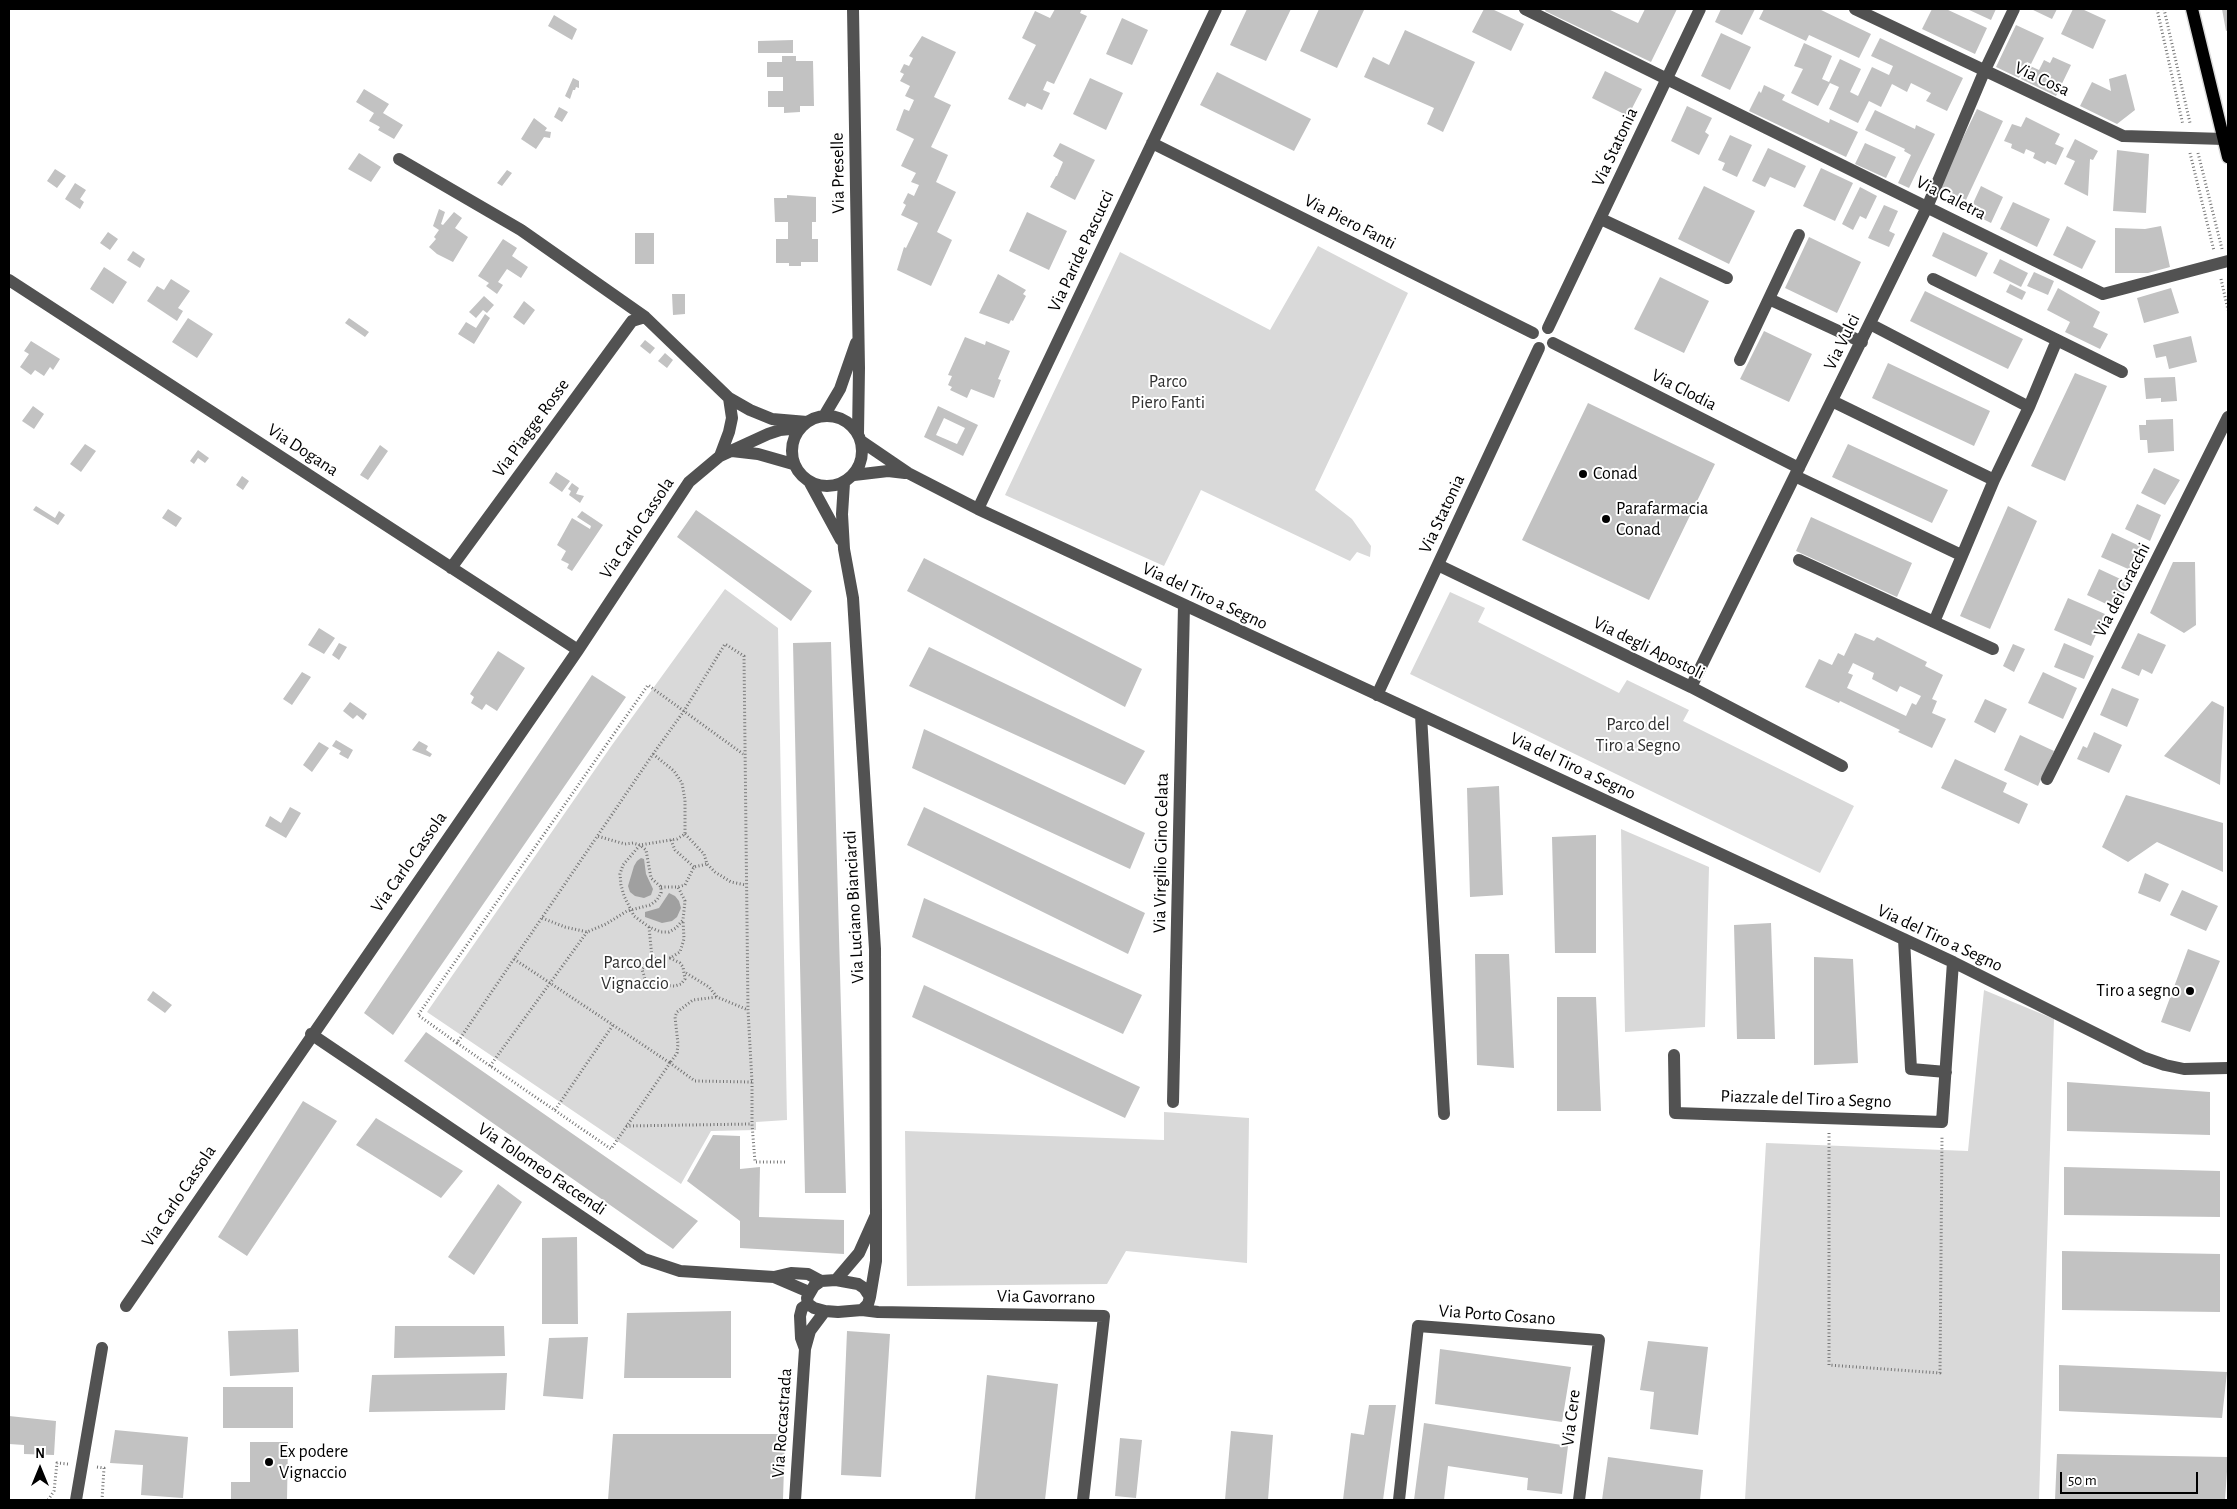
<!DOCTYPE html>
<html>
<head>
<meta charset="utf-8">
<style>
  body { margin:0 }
  #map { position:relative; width:2237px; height:1509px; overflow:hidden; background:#fff; font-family:"Alegreya Sans",sans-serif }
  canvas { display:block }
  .frame { position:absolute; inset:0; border:10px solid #000; pointer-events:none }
  .north { position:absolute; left:15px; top:1444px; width:50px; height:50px; -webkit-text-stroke:4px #fff; paint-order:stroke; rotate:0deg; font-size:14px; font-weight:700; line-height:20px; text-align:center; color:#000 }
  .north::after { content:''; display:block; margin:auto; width:18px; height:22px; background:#000; clip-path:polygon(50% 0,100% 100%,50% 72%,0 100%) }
  .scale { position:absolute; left:2060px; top:1472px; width:138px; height:22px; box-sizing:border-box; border:2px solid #000; border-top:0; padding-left:6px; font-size:15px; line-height:18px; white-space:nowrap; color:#000; -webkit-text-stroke:4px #fff; paint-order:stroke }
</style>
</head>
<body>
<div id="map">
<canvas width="2237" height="1509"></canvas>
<div class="frame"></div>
<div class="north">N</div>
<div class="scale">50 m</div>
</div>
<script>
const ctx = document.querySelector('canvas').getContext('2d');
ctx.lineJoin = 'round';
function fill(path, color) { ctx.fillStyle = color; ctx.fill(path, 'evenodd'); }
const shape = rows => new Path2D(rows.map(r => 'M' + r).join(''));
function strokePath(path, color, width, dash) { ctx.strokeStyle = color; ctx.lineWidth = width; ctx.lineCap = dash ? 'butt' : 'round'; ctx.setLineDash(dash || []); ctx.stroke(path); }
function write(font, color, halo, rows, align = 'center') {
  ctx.font = font + ' "Alegreya Sans",sans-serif'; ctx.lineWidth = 4; ctx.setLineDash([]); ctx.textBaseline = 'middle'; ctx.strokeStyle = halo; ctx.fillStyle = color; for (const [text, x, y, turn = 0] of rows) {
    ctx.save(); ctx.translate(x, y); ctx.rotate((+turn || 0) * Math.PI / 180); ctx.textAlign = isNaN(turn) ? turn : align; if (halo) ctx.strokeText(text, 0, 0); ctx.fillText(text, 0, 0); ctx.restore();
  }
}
const green = shape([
  [1318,246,1408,293,1315,490,1352,519,1371,546,1370,557,1357,552,1350,561,1201,490,1164,566,1005,495,1120,252,1270,330],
  [725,589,778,628,787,1120,756,1122,756,1130,711,1131,681,1184,427,1012,612,745],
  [1450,592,1485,608,1478,622,1619,693,1627,680,1689,710,1683,721,1854,806,1820,873,1410,674],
  [1621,829,1709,867,1705,1027,1625,1032],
  [1984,990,2054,1019,2039,1500,1745,1500,1766,1143,1968,1151],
  [1164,1112,1249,1118,1247,1263,1126,1251,1107,1284,907,1286,905,1131,1164,1140]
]);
const water = shape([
  [641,858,644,859,646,874,653,889,651,895,644,898,635,896,630,892,628,886,634,866,637,861],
  [669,893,675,896,679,901,681,908,677,917,672,921,662,923,645,917,645,912,659,908]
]);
const building = shape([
  [1055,9,1082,9,1080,13,1087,16,1054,84,1047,81,1043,90,1050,93,1042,110,1027,103,1025,107,1008,99,1036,45,1022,38,1035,11,1050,18],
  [1247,9,1291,9,1266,61,1230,45],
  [1319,9,1364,10,1337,68,1300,51],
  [1484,9,1492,9,1524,24,1511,51,1472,32],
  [1546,9,1608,9,1638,23,1645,9,1677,9,1651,62,1545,11],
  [1721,9,1755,9,1742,35,1715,22],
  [1764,9,1819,9,1871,34,1859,58,1809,35,1806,41,1759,19],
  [1932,9,1946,9,1987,28,1975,54,1922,29],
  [1967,9,1996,9,1991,20],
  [2031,9,2057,9,2052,19],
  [2073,9,2082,9,2106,20,2093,49,2061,34],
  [2222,9,2228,9,2228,30,2226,31],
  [554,15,577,29,572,40,548,26],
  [1122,18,1148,30,1132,65,1106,54],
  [2016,25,2044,38,2031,64,2027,62,2019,78,1996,67],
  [1405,30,1475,62,1443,132,1427,124,1434,108,1364,77,1373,57,1389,65],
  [1721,33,1751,47,1730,90,1701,76],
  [922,36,956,52,934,97,951,105,931,147,948,155,936,182,956,192,937,232,952,240,931,286,897,270,904,247,906,248,918,223,901,215,906,205,903,203,908,193,914,196,919,185,911,182,916,173,901,166,914,139,896,130,904,109,909,111,914,100,905,96,910,86,900,81,904,74,900,72,904,64,909,66,913,58,909,56],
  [1880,38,1963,78,1947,111,1926,101,1931,93,1911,83,1907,92,1892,84,1881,107,1869,101,1858,123,1829,109,1839,87,1830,83,1818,106,1791,93,1803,69,1794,66,1804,43,1832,56,1822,79,1829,82,1840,59,1861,69,1850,92,1858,96,1872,67,1889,75,1893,66,1871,56],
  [793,40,793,53,758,53,758,41],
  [782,56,796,56,796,61,813,61,814,106,800,106,800,112,784,113,784,107,768,107,768,91,783,91,783,77,767,77,767,62,782,62],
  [2053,57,2071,65,2056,96,2021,79,2028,65,2039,70,2044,60,2050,63],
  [1605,71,1642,89,1628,116,1592,98],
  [1217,72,1311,119,1294,151,1200,105],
  [2126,74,2135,110,2117,124,2080,106,2092,82,2111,91,2109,79],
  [573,78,579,81,579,88,576,87,575,90,573,90,570,99,565,96],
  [1090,78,1123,93,1106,130,1073,114],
  [1764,85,1785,95,1782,100,1829,123,1830,119,1858,132,1846,157,1749,111,1759,91,1761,93],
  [364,89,389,104,383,113,403,125,394,139,378,130,380,127,369,121,374,113,356,102],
  [1687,106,1712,118,1705,132,1709,135,1699,155,1671,141],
  [559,107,568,112,562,122,554,117],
  [1977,109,2003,121,1966,200,1939,187],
  [1875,110,1915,129,1916,125,1935,134,1909,188,1898,183,1911,155,1904,151,1905,149,1865,130],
  [2026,117,2060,134,2055,144,2064,148,2056,165,2047,161,2045,164,2033,158,2035,153,2026,149,2024,154,2011,148,2012,144,2004,141,2012,124,2021,127],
  [534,118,547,128,545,131,551,132,550,138,544,137,536,149,521,139],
  [1730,135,1752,145,1737,177,1722,170,1725,163,1718,160],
  [2075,139,2098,151,2093,160,2090,159,2088,196,2064,184,2075,161,2066,157],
  [1060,143,1095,160,1075,200,1050,187,1056,176,1057,176,1063,162,1053,156],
  [1865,143,1896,157,1886,178,1855,164],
  [1768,148,1806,166,1795,188,1770,177,1765,187,1752,181],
  [2117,150,2149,154,2146,213,2113,211],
  [359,153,381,167,371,182,348,169],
  [1821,168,1853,183,1835,221,1803,206],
  [55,169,66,176,57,188,47,181],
  [507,170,512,173,502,186,497,183],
  [75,183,86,190,80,199,84,202,80,209,65,199],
  [1704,186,1755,211,1729,264,1678,239],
  [1981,186,2003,197,1991,223,1969,212],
  [1860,187,1877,196,1866,219,1860,216,1853,230,1842,224],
  [787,195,816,197,816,222,812,222,812,239,818,239,818,262,801,262,801,266,789,266,789,263,776,263,776,239,788,239,788,222,775,222,774,198,787,198],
  [2013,202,2050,219,2037,247,2000,229],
  [1884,205,1898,211,1889,231,1895,234,1889,247,1868,238],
  [439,209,445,212,441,224,443,225,454,212,462,218,455,228,468,237,453,262,437,254,429,247,436,239,434,237,439,230,433,226],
  [1027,212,1067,231,1049,270,1009,251],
  [2067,226,2096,241,2082,269,2053,255],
  [2161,226,2170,267,2148,273,2115,273,2115,228,2145,229],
  [108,232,118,239,110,250,100,243],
  [1943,232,1988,253,1976,277,1932,256],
  [635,233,654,233,654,264,635,264],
  [1809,237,1861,262,1837,313,1785,288],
  [503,239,517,248,512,256,528,267,521,278,507,269,498,282,503,285,497,294,486,286,489,283,478,276],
  [133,251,145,259,140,268,127,260],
  [2000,259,2028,273,2021,287,1993,273],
  [104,267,127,282,113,304,90,289],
  [2034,272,2054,281,2048,295,2027,286],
  [998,274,1026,290,1023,294,1026,296,1013,321,1011,320,1009,324,979,313],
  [1660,277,1709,301,1684,353,1634,329],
  [171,279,190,291,178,308,183,311,177,321,147,301,157,286,164,290],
  [2010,284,2026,292,2022,300,2006,292],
  [2058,288,2100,312,2093,327,2108,334,2100,349,2065,332,2070,322,2047,310],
  [2171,288,2179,313,2144,323,2137,298],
  [1925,291,2023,339,2008,369,1910,321],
  [672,294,685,294,685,314,673,315],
  [484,296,494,305,487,313,483,310,476,318,469,312],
  [524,301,535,310,524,325,513,317],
  [485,314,490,318,474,344,458,334,466,322,476,328],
  [188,318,213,334,197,358,172,342],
  [349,318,369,332,365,337,345,323],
  [1764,331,1812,354,1789,402,1740,379],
  [2191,336,2197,362,2169,369,2166,356,2156,358,2153,345],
  [965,337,985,345,986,341,1010,351,998,379,1001,380,994,398,971,389,967,398,950,390,952,387,948,385,952,376,948,375],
  [645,340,655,348,650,354,640,346],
  [31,341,60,359,53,370,50,367,44,376,35,370,31,375,20,367,29,354,24,351],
  [665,353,673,360,667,368,658,361],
  [1888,363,1990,411,1974,446,1872,398],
  [2075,373,2107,386,2065,481,2031,466],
  [2175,377,2177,401,2161,402,2161,398,2146,399,2144,378],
  [1588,403,1715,464,1649,600,1522,540],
  [33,406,44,414,34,429,22,421],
  [938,406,978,425,963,456,924,437],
  [944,418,965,428,957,444,936,435],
  [2173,419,2174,451,2148,453,2147,440,2140,440,2139,425,2146,425,2146,420],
  [85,444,96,451,81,472,70,464],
  [1848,444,1948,490,1932,523,1832,477],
  [380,445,388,451,368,480,360,475],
  [198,450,209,458,205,463,198,458,194,464,190,461],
  [2154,468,2180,480,2165,505,2141,493],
  [556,472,570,481,562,492,549,483],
  [242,476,249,481,243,490,236,485],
  [572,483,579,488,576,494,584,496,580,503,569,495,571,491,568,489],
  [2137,504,2161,515,2150,541,2125,529],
  [36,506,55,518,59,511,65,515,58,525,33,510],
  [2008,506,2037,521,1990,629,1960,616],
  [168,509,182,518,176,527,162,518],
  [696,510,812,591,791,621,677,537],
  [582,511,603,525,572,571,567,568,569,564,561,560,566,551,557,545,572,518,590,529,591,526,577,517],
  [1811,517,1912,563,1897,597,1796,551],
  [2112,533,2146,549,2135,572,2101,557],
  [924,558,1142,669,1125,707,907,591],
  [2173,562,2195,562,2196,625,2184,633,2150,613],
  [2099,569,2129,583,2117,609,2087,595],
  [2068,598,2105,614,2091,646,2054,630],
  [319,628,335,638,324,654,308,645],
  [1855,633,1874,641,1877,637,1927,662,1925,666,1943,675,1932,699,1937,701,1932,713,1946,719,1932,748,1898,732,1900,730,1840,701,1839,703,1805,687,1819,659,1832,665,1838,653,1844,656],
  [1853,663,1874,673,1872,679,1897,692,1900,686,1921,696,1916,705,1912,703,1906,716,1847,688,1853,675,1848,673],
  [2138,633,2166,645,2152,674,2142,669,2139,676,2121,668],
  [831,642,846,1193,805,1193,793,643],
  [339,643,347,647,339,660,332,655],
  [2064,643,2094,656,2084,679,2054,667],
  [2013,644,2025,649,2014,672,2003,666],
  [929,647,1145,751,1125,785,909,686],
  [498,651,525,668,497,711,486,704,482,710,471,703,474,697,470,694],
  [302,672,311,677,292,705,283,699],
  [2043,672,2077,688,2063,719,2028,703],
  [592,675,626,697,393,1035,364,1013],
  [2112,688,2139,699,2127,727,2100,715],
  [1985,699,2007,709,1995,733,1974,722],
  [2212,701,2224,707,2220,785,2164,756],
  [350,702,367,714,363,720,357,715,353,719,343,711],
  [924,729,1145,833,1130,869,912,768],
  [2094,732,2122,745,2109,773,2077,759,2083,746,2087,748],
  [2020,735,2054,751,2038,786,2004,770],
  [336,740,353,750,348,759,339,754,341,751,332,746],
  [419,741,428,746,426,750,432,754,430,757,412,750],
  [319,742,329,748,312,772,303,765],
  [1955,759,2007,783,2003,792,2028,804,2019,824,1941,788],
  [1499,786,1503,895,1470,897,1467,788],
  [2126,795,2223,823,2223,872,2157,842,2128,862,2102,847],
  [290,807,301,813,286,838,265,826,270,816,281,823],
  [924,807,1145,913,1128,954,907,845],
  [1596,835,1596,953,1555,953,1552,837],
  [2145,873,2169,884,2160,902,2138,893],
  [2182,890,2218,906,2206,931,2170,915],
  [924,898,1142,995,1123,1034,912,937],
  [1771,923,1775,1039,1737,1039,1734,925],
  [2188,949,2220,961,2190,1032,2161,1022],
  [1475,954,1509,954,1514,1068,1477,1065],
  [1814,957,1853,959,1858,1063,1814,1065],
  [924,985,1140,1087,1125,1118,912,1017],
  [153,991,172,1005,165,1013,147,1000],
  [1557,997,1596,997,1601,1111,1557,1111],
  [426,1032,698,1221,673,1249,404,1061],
  [2067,1082,2210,1092,2210,1135,2067,1131],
  [303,1101,337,1121,247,1256,218,1237],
  [376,1118,463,1171,441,1198,356,1145],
  [713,1135,740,1136,740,1169,760,1167,759,1217,844,1220,844,1254,740,1248,740,1221,687,1181],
  [2064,1167,2220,1171,2220,1217,2064,1215],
  [498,1184,522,1202,474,1275,448,1257],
  [577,1237,578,1324,542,1324,542,1238],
  [2062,1251,2220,1254,2220,1312,2062,1310],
  [731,1311,731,1378,624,1378,627,1313],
  [395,1326,504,1326,505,1356,394,1358],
  [298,1329,299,1372,230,1376,228,1331],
  [847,1331,890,1334,881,1477,841,1475],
  [588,1337,583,1399,543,1396,549,1338],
  [1648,1341,1708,1347,1698,1435,1650,1429,1654,1392,1640,1390],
  [1440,1349,1571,1367,1562,1422,1435,1404],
  [2059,1365,2227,1372,2222,1418,2059,1411],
  [507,1373,505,1410,369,1412,372,1375],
  [987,1375,1058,1384,1045,1500,975,1500],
  [223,1387,293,1387,293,1428,223,1428],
  [1369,1405,1396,1405,1383,1500,1343,1500,1351,1433,1364,1435],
  [9,1416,56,1421,54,1455,24,1454,24,1445,9,1444],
  [1424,1423,1568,1446,1562,1494,1527,1490,1528,1478,1448,1466,1444,1500,1414,1500],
  [115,1430,188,1437,183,1498,141,1495,143,1465,110,1463],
  [1231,1431,1273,1435,1268,1500,1225,1500],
  [613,1434,785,1434,783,1500,608,1500],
  [1120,1438,1142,1440,1136,1498,1115,1496],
  [250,1442,288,1442,287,1500,231,1500,231,1482,250,1482],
  [2057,1454,2228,1457,2225,1500,2055,1500],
  [1608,1457,1703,1470,1700,1500,1602,1500]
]);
const path = shape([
  [2157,9,2183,125],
  [2164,9,2190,123],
  [2190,153,2214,251],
  [2198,153,2222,249],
  [2221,279,2228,310],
  [653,754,674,771,682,783,685,800,685,834,677,839,640,845,623,865,620,874,621,885,624,896,634,916,649,927,661,932,669,932,676,928,683,920,685,901,678,887],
  [685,834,704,854,707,864,715,872,731,882,746,885],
  [671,840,675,850,694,867],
  [661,887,678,887,685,885,694,867,707,864],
  [542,918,565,927,587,932,606,924,627,911,650,905,657,900,661,893,661,887,651,878,646,850,640,845,633,843,625,844,597,836],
  [649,927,652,958],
  [670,958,680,963,683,967,685,979,681,984,675,986,655,985,645,979,642,969,649,959,670,958,680,952,684,939,683,920],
  [514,959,670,1063,677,1053,678,1044,675,1017,677,1012,693,1000,717,997],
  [686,973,709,987,717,997,748,1010],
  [457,1043,418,1015,648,685,743,754],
  [490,1066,587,932],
  [752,1082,695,1081,670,1063,611,1149,457,1043,653,754,684,711,725,644,744,656,748,1010,752,1082,752,1124,755,1162,787,1162],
  [555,1110,613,1025],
  [626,1126,752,1124],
  [1829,1133,1829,1365,1940,1373,1942,1137],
  [97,1467,104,1468,102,1500],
  [48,1500,54,1491,57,1463,68,1464]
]);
const minor = shape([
  [853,9,859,368,858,434],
  [1525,9,2103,294,2228,261],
  [1855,9,2123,136,2224,139],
  [1152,143,1533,333],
  [399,159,521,230,645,317,729,398,750,410,772,419,807,422],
  [1601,219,1727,278],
  [1933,279,2122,372],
  [9,280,578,650],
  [1769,299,1862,342],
  [1548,328,1700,9],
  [1553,343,1799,468],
  [1740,360,1799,235],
  [1832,401,1994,480],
  [2029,407,2057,340],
  '792 451a35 35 0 1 1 70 0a35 35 0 1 1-70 0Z',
  [824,416,840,389,856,343],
  [861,441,908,473,978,509,1953,962,2145,1058,2165,1065,2184,1069,2228,1068],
  [732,451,758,454,793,464],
  [720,456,729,432,732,418,729,398],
  [854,475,888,471,905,473],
  [1795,476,1961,555],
  [810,483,841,540],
  [844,483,842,514,844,549,853,598,875,949,876,1215],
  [978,509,1216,9],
  [1799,560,1934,622,1994,480,2029,407,1870,324],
  [1438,565,1691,687,1842,766],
  [451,568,632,321,645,317],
  [1934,622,1993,649],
  [1691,687,1928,205,1984,72,2014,9],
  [1377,695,1539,348],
  [1421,715,1444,1114],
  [2047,779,2228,417],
  [1904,939,1911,1069,1946,1072],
  [311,1034,644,1259,680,1271,774,1277],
  [1674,1055,1675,1113,1942,1122,1953,962],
  [1173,1102,1184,605],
  [836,1280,859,1253,876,1215,876,1261,870,1297],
  [836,1280,858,1284,864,1288,870,1297,868,1304,862,1310,838,1312,825,1311,814,1308,808,1304,807,1298,814,1286,821,1281,836,1280],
  [809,1292,774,1277,791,1273,808,1274,821,1281],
  [808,1304,802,1308,800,1316,801,1338,805,1349,810,1331,825,1311],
  [126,1306,578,650,689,482,720,456,768,434,780,430,800,428],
  [862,1310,878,1312,1104,1316,1083,1500],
  [76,1500,102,1348],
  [795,1500,805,1349],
  [1399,1500,1418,1326,1599,1340,1579,1500]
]);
const major = shape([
  [2192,9,2228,157]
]);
const markers = [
  [1583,474,5,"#000"],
  [1606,519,5,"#000"],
  [2190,991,5,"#000"],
  [269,1462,5,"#000"]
];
const streetNames = [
  ["Via Cosa",2042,79,25],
  ["Via Statonia",1615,147,-65],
  ["Via Preselle",838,173,-91],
  ["Via Caletra",1951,198,27],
  ["Via Piero Fanti",1350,222,27],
  ["Via Paride Pascucci",1081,251,-65],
  ["Via Vulci",1842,342,-64],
  ["Via Clodia",1684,390,27],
  ["Via Piagge Rosse",531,428,-54],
  ["Via Dogana",303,450,33],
  ["Via Statonia",1442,514,-65],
  ["Via Carlo Cassola",637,528,-56],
  ["Via dei Gracchi",2122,590,-63],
  ["Via del Tiro a Segno",1205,596,25],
  ["Via degli Apostoli",1649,648,26],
  ["Via del Tiro a Segno",1573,766,25],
  ["Via Virgilio Gino Celata",1161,853,-89],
  ["Via Carlo Cassola",409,862,-55],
  ["Via Luciano Bianciardi",854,907,-93],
  ["Via del Tiro a Segno",1940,938,25],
  ["Piazzale del Tiro a Segno",1806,1099,2],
  ["Via Tolomeo Faccendi",542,1169,34],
  ["Via Carlo Cassola",179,1196,-56],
  ["Via Gavorrano",1046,1297,1],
  ["Via Porto Cosano",1497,1315,4],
  ["Via Cere",1571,1418,-83],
  ["Via Roccastrada",782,1423,-86]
];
const parkNames = [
  ["Parco",1168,382],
  ["Piero Fanti",1168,403],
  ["Parco del",1638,725],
  ["Tiro a Segno",1638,746],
  ["Parco del",635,963],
  ["Vignaccio",635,984]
];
const poiNames = [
  ["Conad",1593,474],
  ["Parafarmacia",1616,509],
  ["Conad",1616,530],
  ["Tiro a segno",2180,991,"right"],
  ["Ex podere",279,1452],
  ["Vignaccio",279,1473]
];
fill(green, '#d9d9d9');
fill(water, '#a0a0a0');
fill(building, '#c2c2c2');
strokePath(major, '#dbdbdb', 15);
strokePath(path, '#747474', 3, [1, 2.5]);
strokePath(minor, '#525252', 12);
strokePath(major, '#000', 12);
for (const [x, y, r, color] of markers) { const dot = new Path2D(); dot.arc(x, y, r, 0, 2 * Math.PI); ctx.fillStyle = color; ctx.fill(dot); strokePath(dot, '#fff', 2); }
write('18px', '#000', '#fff', streetNames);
write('18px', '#303030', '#fff', parkNames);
write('18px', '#000', '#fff', poiNames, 'left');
</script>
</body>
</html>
